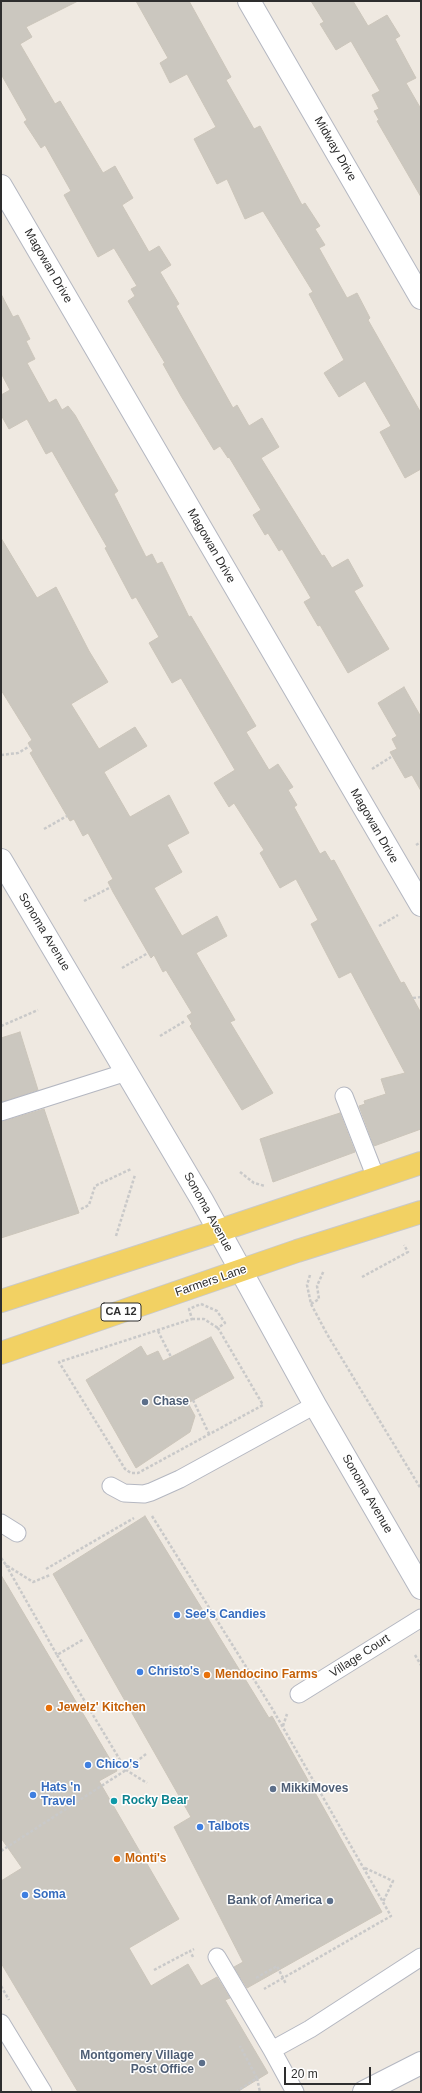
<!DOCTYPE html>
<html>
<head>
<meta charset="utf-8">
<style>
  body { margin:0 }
  #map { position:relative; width:422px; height:2093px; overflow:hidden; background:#efe9e1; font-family:Arial,sans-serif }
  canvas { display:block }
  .frame { position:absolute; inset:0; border:2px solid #2e2e2e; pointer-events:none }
  .scale { position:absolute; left:284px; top:2067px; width:87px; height:18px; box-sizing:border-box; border:2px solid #2e2e2e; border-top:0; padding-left:5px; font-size:12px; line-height:14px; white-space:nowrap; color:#2e2e2e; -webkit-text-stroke:3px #fff; paint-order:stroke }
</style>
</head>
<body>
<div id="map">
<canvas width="422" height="2093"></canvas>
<div class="frame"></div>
<div class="scale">20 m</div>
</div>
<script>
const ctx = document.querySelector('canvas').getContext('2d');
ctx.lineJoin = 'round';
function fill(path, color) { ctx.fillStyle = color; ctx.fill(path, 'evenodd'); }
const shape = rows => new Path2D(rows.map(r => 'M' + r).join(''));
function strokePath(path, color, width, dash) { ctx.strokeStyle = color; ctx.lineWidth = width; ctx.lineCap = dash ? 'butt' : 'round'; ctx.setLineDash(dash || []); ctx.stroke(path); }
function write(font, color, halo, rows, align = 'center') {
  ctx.font = font + ' Arial,sans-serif'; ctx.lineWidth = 3; ctx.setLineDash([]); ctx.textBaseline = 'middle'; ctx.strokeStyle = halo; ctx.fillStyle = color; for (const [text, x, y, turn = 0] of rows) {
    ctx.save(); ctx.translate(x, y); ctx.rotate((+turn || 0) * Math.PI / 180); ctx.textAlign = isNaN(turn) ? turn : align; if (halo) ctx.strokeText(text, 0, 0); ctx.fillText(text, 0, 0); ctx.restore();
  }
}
const building = shape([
  [1,1,78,1,26,27,32,37,20,44,55,104,60,101,103,173,115,166,133,198,122,205,149,252,159,246,171,265,160,272,179,304,176,306,233,408,237,405,249,426,262,418,279,447,261,458,322,556,324,555,332,568,348,559,363,586,354,591,389,649,348,673,320,625,318,626,304,602,311,598,282,549,279,551,268,533,265,535,253,515,261,510,229,457,228,458,220,446,214,450,181,396,163,364,165,363,128,301,135,296,131,289,137,286,114,248,98,257,64,195,71,191,45,145,41,148,24,122,27,120,1,74,1,1],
  [136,1,189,1,231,77,226,80,254,129,260,126,302,205,305,203,320,226,315,229,325,245,319,248,347,298,357,293,370,318,368,320,421,413,421,469,405,478,380,432,391,426,365,381,339,397,324,373,344,360,309,294,313,292,263,211,245,219,227,179,217,184,194,139,216,127,187,74,170,83,160,63,168,58,136,1],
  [311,1,353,1,368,26,387,15,400,36,395,39,416,78,406,83,421,109,421,197,377,121,379,120,374,111,379,109,372,95,380,91,351,41,336,50,320,24,324,22,311,1],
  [1,294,13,317,18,315,30,339,26,341,35,359,27,363,49,403,56,399,62,410,68,406,75,415,118,491,114,494,146,557,152,554,157,564,162,562,189,617,191,616,256,726,246,732,269,770,278,764,293,787,288,790,297,805,294,807,320,854,325,851,331,861,334,860,401,983,404,982,421,1013,421,1129,374,1146,359,1106,365,1104,364,1101,386,1094,381,1079,405,1073,351,972,339,978,311,924,318,920,296,879,280,888,260,853,264,850,234,803,229,807,214,783,235,770,181,678,172,683,149,643,159,637,136,597,132,599,105,548,107,547,52,451,46,454,27,419,9,429,1,415,1,395,10,390,1,373,1,294],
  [1,538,37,598,56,587,89,651,108,682,71,704,99,749,135,727,147,746,104,772,130,817,169,795,189,833,167,845,182,872,154,888,182,936,217,916,227,936,196,953,235,1020,230,1022,273,1093,242,1110,190,1026,192,1024,187,1016,192,1013,166,970,163,972,154,955,151,958,113,892,108,882,113,879,88,833,83,836,74,819,70,821,30,753,33,751,28,743,32,740,1,690,1,538],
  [404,687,421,717,421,791,412,775,405,778,390,752,397,749,392,739,397,736,378,703,404,687],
  [20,1032,38,1090,1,1102,1,1038,20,1032],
  [44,1109,79,1213,1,1238,1,1122,44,1109],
  [340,1113,355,1152,273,1182,260,1139,340,1113],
  [211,1337,234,1378,188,1403,195,1416,190,1432,136,1468,86,1380,141,1346,147,1356,158,1351,163,1361,211,1337],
  [145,1516,269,1718,272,1716,382,1912,247,1988,234,1967,243,1962,174,1827,191,1817,53,1574,145,1516],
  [1,1575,117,1771,99,1781,179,1919,129,1948,151,1986,188,1964,201,1986,217,1977,230,1998,225,2000,268,2073,237,2092,78,2092,1,1963,1,1881,22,1868,1,1838,1,1575]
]);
const path = shape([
  [1,755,18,753,30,746],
  [372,769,391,757],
  [44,829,67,816],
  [416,845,421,842],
  [84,901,111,887],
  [379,926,398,915],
  [122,968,148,953],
  [413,998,421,997],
  [1,1026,38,1010],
  [160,1036,185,1021],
  [240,1172,254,1183,265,1186],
  [81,1209,89,1205,95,1186,131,1169],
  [116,1236,135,1175],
  [310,1275,307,1285,311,1304,327,1334,421,1489],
  [362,1277,408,1252,404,1245],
  [201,1304,217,1311,225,1323,218,1328,263,1405,138,1473,131,1473,125,1469,59,1362,192,1319,189,1309,201,1304],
  [311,1304,319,1299,317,1286,324,1270],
  [192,1319,204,1319,218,1328],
  [158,1331,171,1357],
  [193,1400,210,1436],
  [152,1516,273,1710,391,1916,264,1989],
  [1,1558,6,1565,33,1582,50,1575],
  [6,1565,57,1655,84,1639],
  [46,1569,134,1518],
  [415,1655,421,1665],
  [283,1726,287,1714],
  [146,1754,126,1770,147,1783],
  [1,1851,126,1770,57,1655],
  [365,1868,393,1881,383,1902],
  [193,1957,190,1951,194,1949],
  [154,1970,190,1951],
  [256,1978,277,1966,286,1984],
  [1,1986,9,2000],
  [257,2078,260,2092],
  [236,2092,257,2078,240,2046]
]);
const lane = shape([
  [344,1096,376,1178],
  [1,1112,127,1072],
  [111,1486,124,1493,144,1494,151,1492,180,1479,315,1405],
  [1,1523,17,1533],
  [299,1694,421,1618],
  [217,1957,272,2050],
  [1,2023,43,2092],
  [295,2092,272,2050,310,2029,421,1957]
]);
const street = shape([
  [249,1,421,298],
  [1,186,421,905],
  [364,2092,421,2063]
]);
const secondary = shape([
  [1,860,202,1200,315,1405,421,1588]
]);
const primary = shape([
  [1,1301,218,1231,421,1163],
  [1,1353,297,1251,421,1212]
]);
const markers = [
  [145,1402,4,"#5c6f8a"],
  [177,1615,4,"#3f7fe0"],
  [140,1672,4,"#3f7fe0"],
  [207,1675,4,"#e8710a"],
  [49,1708,4,"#e8710a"],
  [88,1765,4,"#3f7fe0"],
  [273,1789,4,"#5c6f8a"],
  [33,1795,4,"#3f7fe0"],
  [114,1801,4,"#0f9aa8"],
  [200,1827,4,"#3f7fe0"],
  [117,1859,4,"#e8710a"],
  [25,1895,4,"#3f7fe0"],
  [330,1901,4,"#5c6f8a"],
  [202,2063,4,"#5c6f8a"]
];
const shields = [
  [121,1312,40]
];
const shieldNames = [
  ["CA 12",121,1312]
];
const streetNames = [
  ["Midway Drive",335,149,60],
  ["Magowan Drive",48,266,60],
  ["Magowan Drive",211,546,60],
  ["Magowan Drive",374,826,60],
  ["Sonoma Avenue",44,932,59],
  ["Sonoma Avenue",208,1212,61],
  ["Farmers Lane",211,1281,-19],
  ["Sonoma Avenue",367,1494,60],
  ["Village Court",360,1656,-33]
];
const serviceNames = [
  ["Chase",153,1402],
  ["MikkiMoves",281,1789],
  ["Bank of America",322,1901,"right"],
  ["Montgomery Village",194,2056,"right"],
  ["Post Office",194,2070,"right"]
];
const shopNames = [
  ["See's Candies",185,1615],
  ["Christo's",148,1672],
  ["Chico's",96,1765],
  ["Hats 'n",41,1788],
  ["Travel",41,1802],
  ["Talbots",208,1827],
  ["Soma",33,1895]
];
const foodNames = [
  ["Mendocino Farms",215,1675],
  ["Jewelz' Kitchen",57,1708],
  ["Monti's",125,1859]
];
const cultureNames = [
  ["Rocky Bear",122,1801]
];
fill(building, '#cbc7bf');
strokePath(building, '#cbc5ba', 1);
strokePath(lane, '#b4b7c1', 19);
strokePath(street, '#b4b7c1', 24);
strokePath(secondary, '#b4b7c1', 24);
strokePath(primary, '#c9c9c9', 24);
strokePath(path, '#c9c9c9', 2.5, [3, 2]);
strokePath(lane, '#fff', 17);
strokePath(street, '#fff', 22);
strokePath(secondary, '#fff', 22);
strokePath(primary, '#f2d163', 22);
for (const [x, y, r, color] of markers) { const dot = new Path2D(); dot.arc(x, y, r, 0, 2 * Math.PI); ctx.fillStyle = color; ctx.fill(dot); strokePath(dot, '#fff', 1.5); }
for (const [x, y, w] of shields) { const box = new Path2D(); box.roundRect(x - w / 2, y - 9, w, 18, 3); ctx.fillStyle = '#fff'; ctx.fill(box); strokePath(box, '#2e2e2e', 1); }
write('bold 11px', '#2e2e2e', null, shieldNames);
write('12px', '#2e2e2e', '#fff', streetNames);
write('bold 12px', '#4e5e75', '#fff', serviceNames, 'left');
write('bold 12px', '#366cbe', '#fff', shopNames, 'left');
write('bold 12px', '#c56008', '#fff', foodNames, 'left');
write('bold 12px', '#0d838f', '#fff', cultureNames, 'left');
</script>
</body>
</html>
